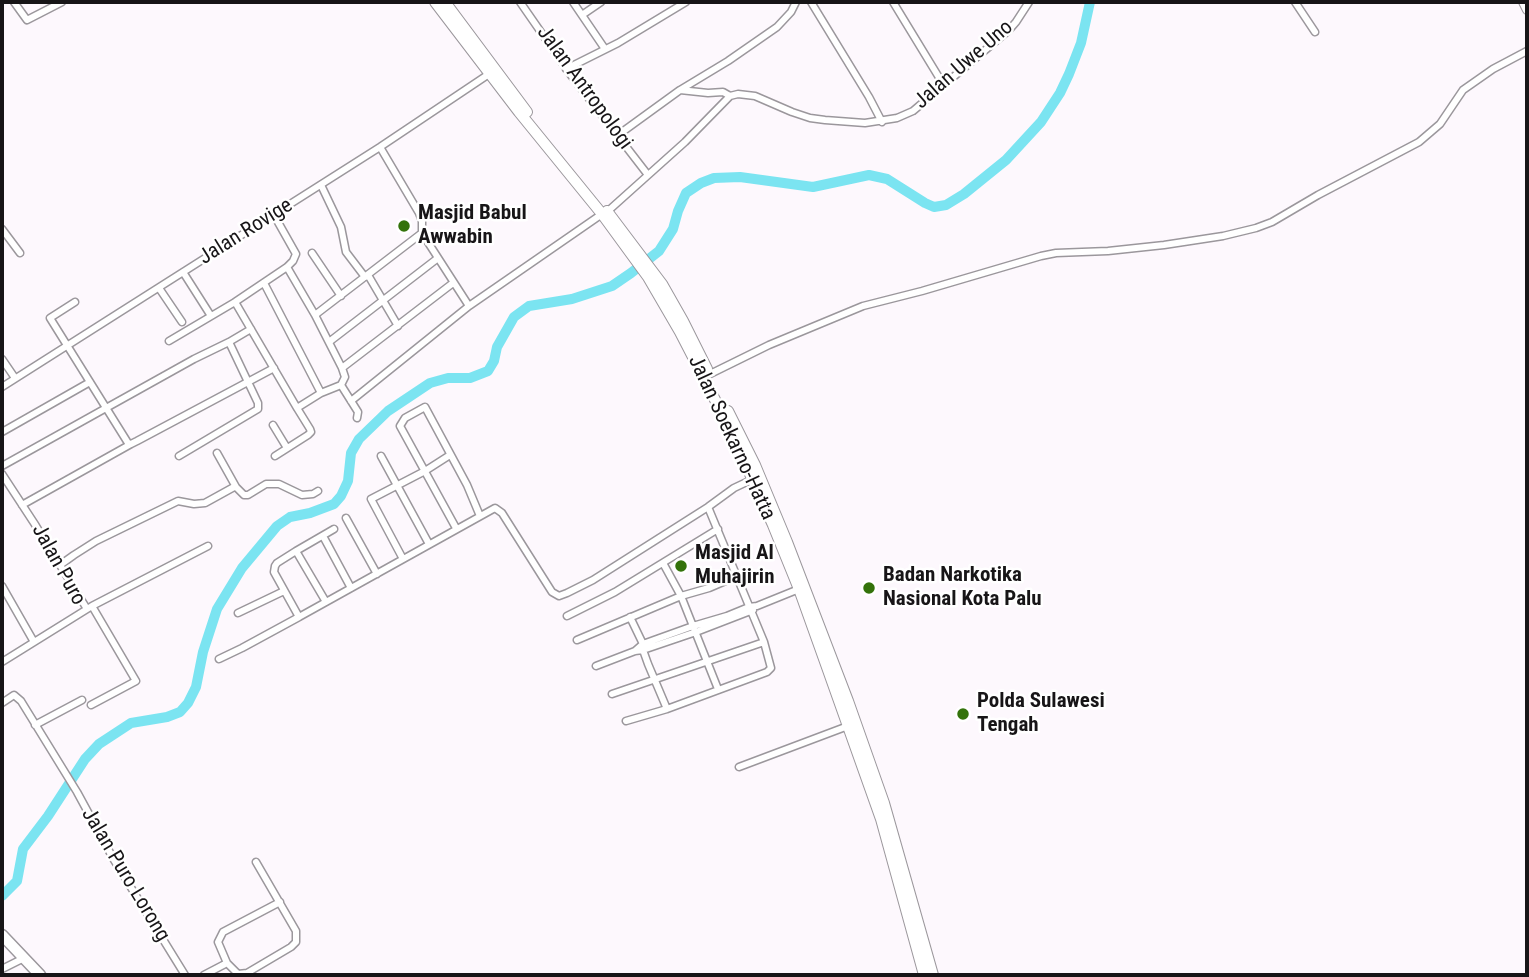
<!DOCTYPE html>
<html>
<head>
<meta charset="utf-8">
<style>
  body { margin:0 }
  #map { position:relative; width:1529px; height:977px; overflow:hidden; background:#fdf8fd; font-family:"Roboto Condensed",sans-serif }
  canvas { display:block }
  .frame { position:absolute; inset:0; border:4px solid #171517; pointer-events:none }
</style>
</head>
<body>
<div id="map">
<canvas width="1529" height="977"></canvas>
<div class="frame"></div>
</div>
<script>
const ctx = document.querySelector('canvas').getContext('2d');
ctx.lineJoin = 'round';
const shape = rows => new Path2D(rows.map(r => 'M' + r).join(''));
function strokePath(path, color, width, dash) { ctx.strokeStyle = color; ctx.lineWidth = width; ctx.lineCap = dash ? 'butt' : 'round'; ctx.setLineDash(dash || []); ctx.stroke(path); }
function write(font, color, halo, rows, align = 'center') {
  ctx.font = font + ' "Roboto Condensed",sans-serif'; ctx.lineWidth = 5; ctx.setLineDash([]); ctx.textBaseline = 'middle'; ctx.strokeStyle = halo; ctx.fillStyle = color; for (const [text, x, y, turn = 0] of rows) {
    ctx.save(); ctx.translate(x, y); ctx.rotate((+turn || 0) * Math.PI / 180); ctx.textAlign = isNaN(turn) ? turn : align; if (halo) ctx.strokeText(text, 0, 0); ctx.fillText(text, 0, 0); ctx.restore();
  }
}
const river = shape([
  [2,896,17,881,23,849,48,816,85,759,99,744,131,723,167,717,180,712,188,703,196,687,203,652,217,609,242,568,277,526,290,517,310,513,334,504,341,496,348,481,351,453,359,439,388,411,430,383,448,378,470,378,488,371,494,361,497,347,514,317,529,306,572,299,612,286,631,273,659,251,673,229,678,211,686,193,701,183,714,178,740,177,813,187,869,175,887,179,925,203,934,207,946,205,964,194,1006,160,1041,122,1060,93,1069,74,1081,43,1090,2]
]);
const minor = shape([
  [14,2,27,20,62,2],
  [520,2,570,74,648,175],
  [573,2,605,49],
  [811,2,869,97,882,122],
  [893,2,943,84],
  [1295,2,1315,32],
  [582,15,601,2],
  [566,69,618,43,686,2],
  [680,90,728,61,777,27,791,12,796,2],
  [618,135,680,90,708,93,723,92,730,96],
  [380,147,419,213,422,221,422,233],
  [321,185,341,227,346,252,365,277],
  [608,211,685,142,730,96,738,94,755,96,792,112,810,118,825,120,865,123,897,118,913,111,1009,30,1016,22,1029,2],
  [2,229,20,253],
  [312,253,341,296],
  [287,267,315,315,342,368,345,377,341,385,321,393,297,408],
  [183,272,211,316],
  [368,275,398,326],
  [264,283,321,393],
  [159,288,182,322],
  [75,302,50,318,128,443,131,444,137,441,274,368],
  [235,302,297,408,310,429,311,432,308,435,275,456],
  [315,315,422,233,469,306],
  [169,341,235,302,287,267,293,261,296,254,274,215],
  [329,342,438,258],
  [2,359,15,378],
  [342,368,453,283],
  [704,377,769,345,863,306,922,291,1041,256,1056,253,1108,251,1164,245,1223,236,1256,228,1272,222,1318,195,1419,142,1440,124,1463,90,1493,69,1527,51],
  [341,385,358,412,357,418],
  [2,387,380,147,489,74],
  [351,401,469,306,602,214],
  [273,425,287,448],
  [2,432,90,382],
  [217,453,236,487],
  [179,456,258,409,258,403,229,342],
  [381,456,429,544],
  [2,466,194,359,229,342,251,329],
  [2,474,36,526,87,609],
  [22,505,131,444],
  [346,518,377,574],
  [456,528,400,426,405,418,425,407,467,485,480,516],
  [334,529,296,551,277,563,275,566,274,572,299,617,495,508,502,513,552,592,559,596,567,593,593,580,708,507,734,488,753,479],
  [323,536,351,588],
  [296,551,326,602],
  [403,559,371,499,425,471,450,455],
  [663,563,681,596,718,689],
  [60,565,74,555,96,541,178,501,194,504,205,503,234,487,236,487,244,495,248,495,266,484,279,484,302,495,313,494,318,491],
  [2,586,34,642],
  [238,613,284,591],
  [567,616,615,592,718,529],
  [630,617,643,644,643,650,648,664,667,709],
  [577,640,681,596,709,588,737,576],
  [635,651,643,644,693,626,727,616,749,607,757,606,799,589],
  [219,659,242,648,299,617],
  [2,662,92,606,208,546],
  [596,666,635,651,643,650,696,632,753,610],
  [612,694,764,642],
  [2,703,14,695,21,701,77,792,114,860,185,975],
  [91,705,136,681,92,606],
  [626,721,667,709,767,672,771,668,764,642,708,507],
  [35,725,82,700],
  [739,767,848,726],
  [227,963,238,974,247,973,291,947,296,942,296,931,256,862],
  [2,969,24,958],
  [204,975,227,963,218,942,223,932,280,902]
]);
const tertiary = shape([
  [1523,2,1527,10]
]);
const primary = shape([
  [435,2,519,112,602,214,648,277,680,332,727,423,773,525,799,589,828,670,881,819,924,975],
  [445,2,527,112],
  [607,211,662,284,683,321,707,369],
  [728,411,755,465,787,542,848,701,884,803,933,975]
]);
const trunk = shape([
  [2,935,40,975]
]);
const markers = [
  [404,226,7,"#33720a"],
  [681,566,7,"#33720a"],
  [869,588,7,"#33720a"],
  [963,714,7,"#33720a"]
];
const streetNames = [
  ["Jalan Uwe Uno",964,65,-41],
  ["Jalan Antropologi",584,88,54],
  ["Jalan Rovige",246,232,-32],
  ["Jalan Soekarno-Hatta",731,438,65],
  ["Jalan Puro",58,565,61],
  ["Jalan Puro Lorong",125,875,59]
];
const poiNames = [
  ["Masjid Babul",418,214],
  ["Awwabin",418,238],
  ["Masjid Al",695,554],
  ["Muhajirin",695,578],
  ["Badan Narkotika",883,576],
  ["Nasional Kota Palu",883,600],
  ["Polda Sulawesi",977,702],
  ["Tengah",977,726]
];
strokePath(river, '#7be4f1', 10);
strokePath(minor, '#9b979c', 9);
strokePath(tertiary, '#9b979c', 10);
strokePath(primary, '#9b979c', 12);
strokePath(trunk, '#9b979c', 13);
strokePath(minor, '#fff', 6);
strokePath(tertiary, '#fff', 8);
strokePath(primary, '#fff', 10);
strokePath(trunk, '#fff', 10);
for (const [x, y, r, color] of markers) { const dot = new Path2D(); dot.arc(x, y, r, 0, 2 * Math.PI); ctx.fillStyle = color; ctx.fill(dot); strokePath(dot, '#fff', 2.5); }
write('21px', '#171517', '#fff', streetNames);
write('bold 21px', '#171517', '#fff', poiNames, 'left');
</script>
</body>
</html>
